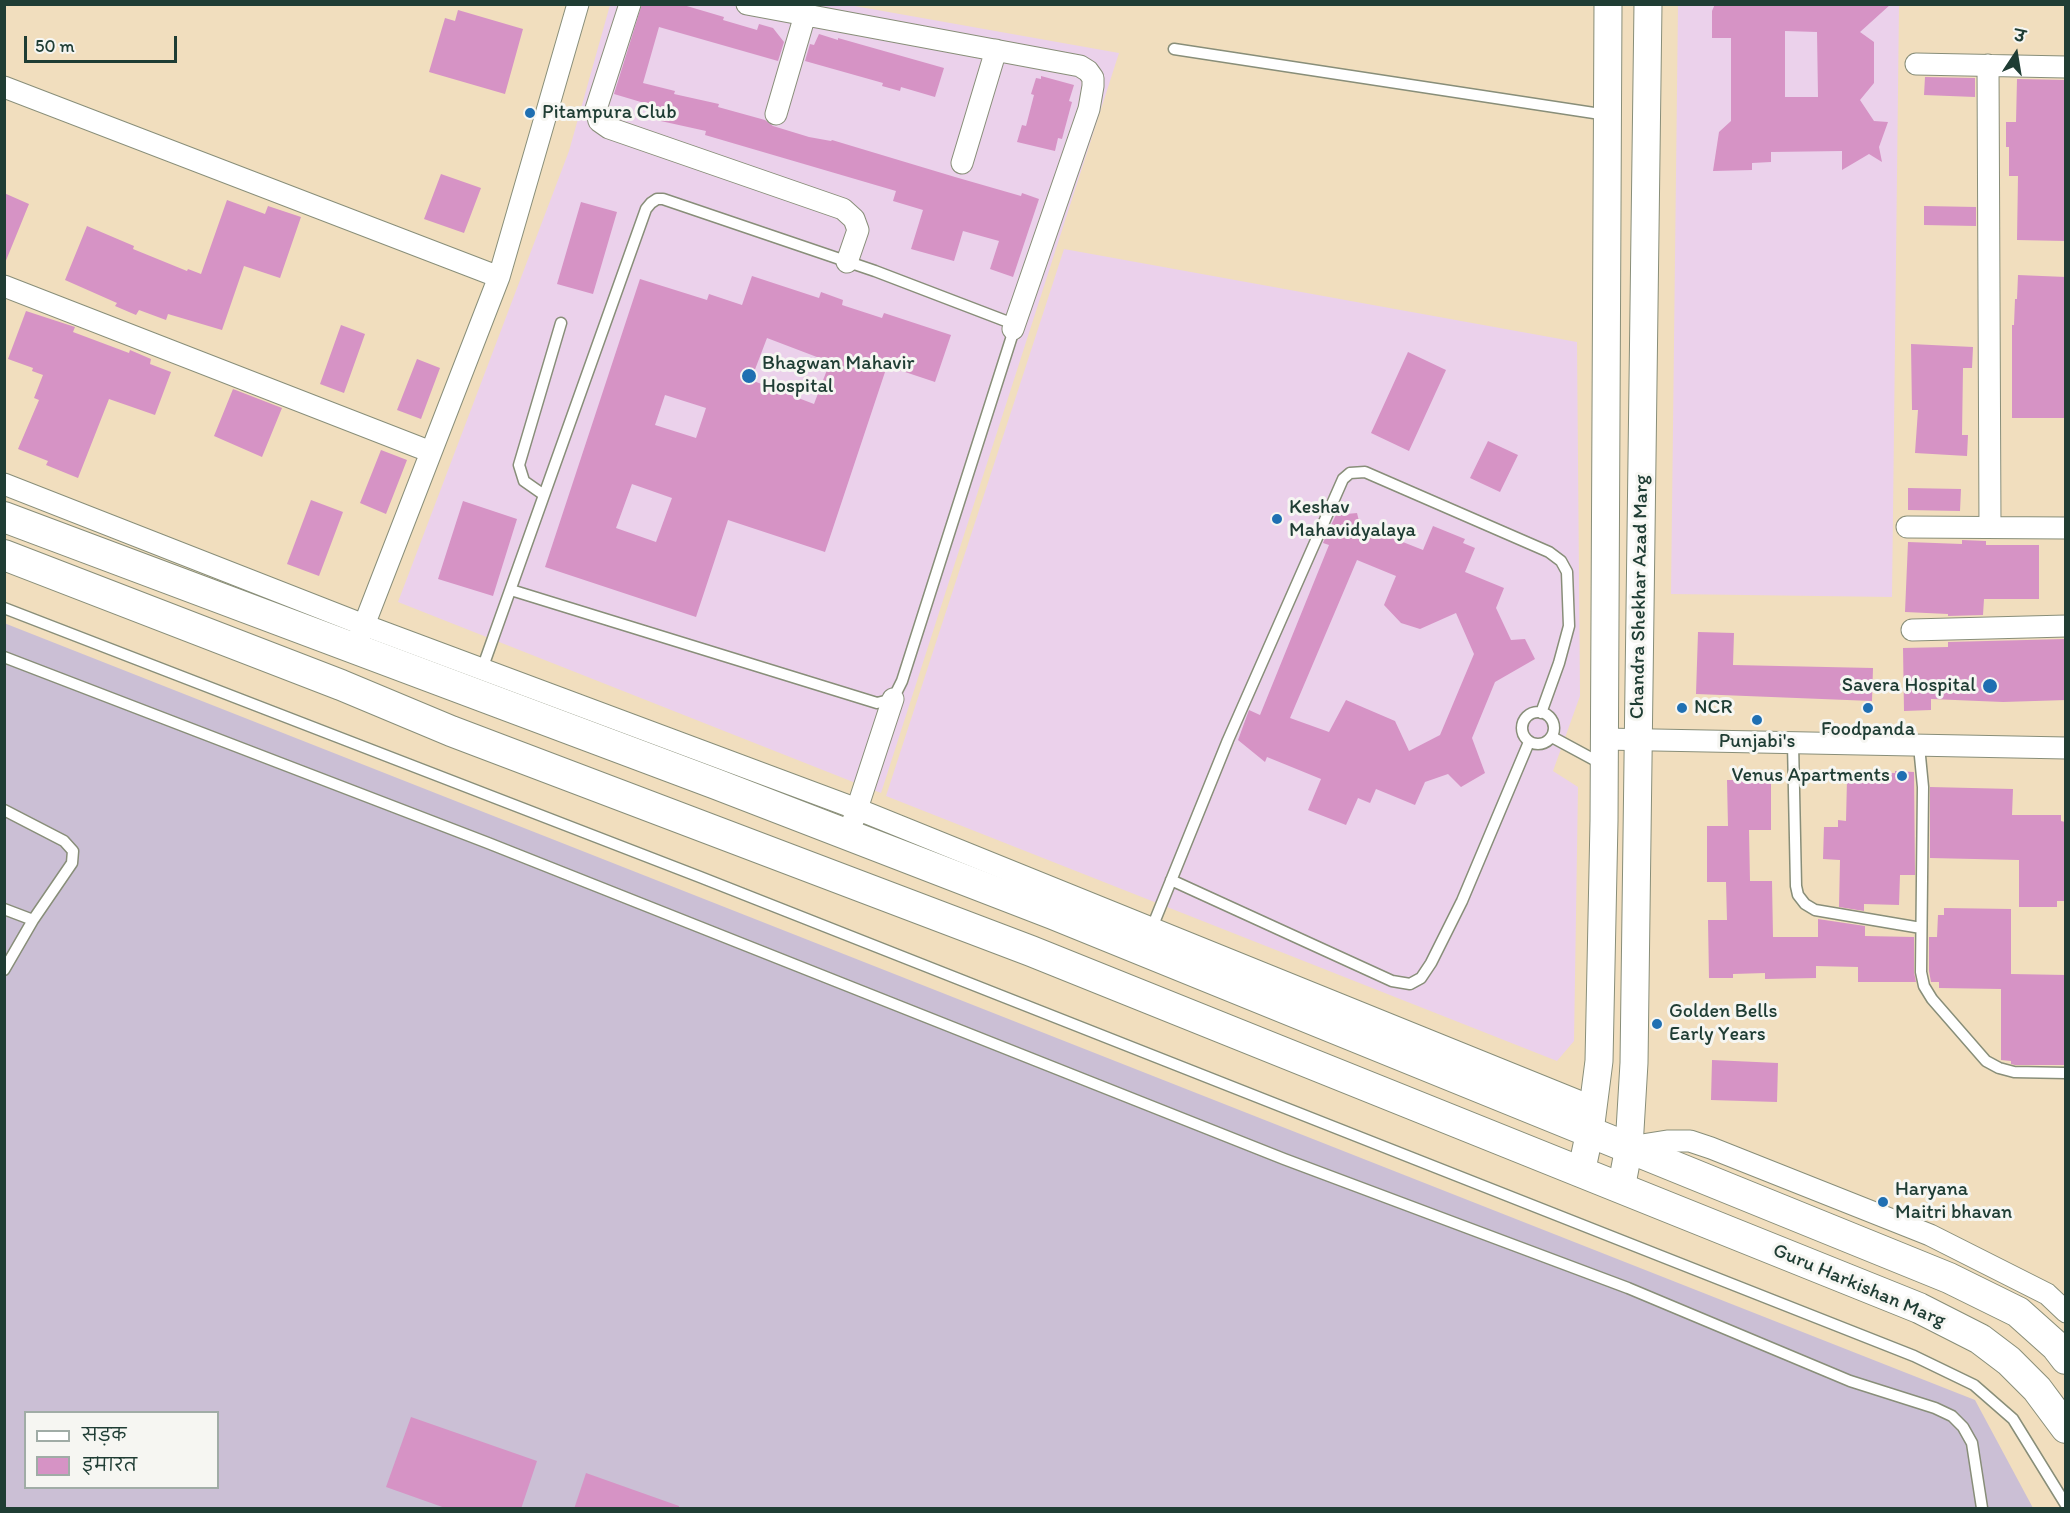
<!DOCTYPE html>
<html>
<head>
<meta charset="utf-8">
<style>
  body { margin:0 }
  #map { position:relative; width:2070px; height:1513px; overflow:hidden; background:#f1debe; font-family:Itim,"Playpen Sans Deva",sans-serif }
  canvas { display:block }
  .frame { position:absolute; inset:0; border:6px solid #1f3d34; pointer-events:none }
  .legend { position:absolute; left:24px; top:1411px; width:195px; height:78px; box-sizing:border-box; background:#f6f6f2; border:2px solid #a0aca6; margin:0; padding:8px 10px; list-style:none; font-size:18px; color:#1f3d34 }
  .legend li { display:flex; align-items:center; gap:12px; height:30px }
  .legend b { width:30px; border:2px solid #a0aca6 }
  .north { position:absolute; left:1986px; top:24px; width:60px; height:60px; -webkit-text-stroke:4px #f6f6f2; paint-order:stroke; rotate:12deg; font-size:16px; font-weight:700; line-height:24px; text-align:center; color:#1f3d34 }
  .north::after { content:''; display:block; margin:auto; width:21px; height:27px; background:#1f3d34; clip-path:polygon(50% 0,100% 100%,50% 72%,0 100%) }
  .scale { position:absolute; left:24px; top:36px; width:153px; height:27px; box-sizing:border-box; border:3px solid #1f3d34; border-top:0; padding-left:8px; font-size:18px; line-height:21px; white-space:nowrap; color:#1f3d34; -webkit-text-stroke:4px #f6f6f2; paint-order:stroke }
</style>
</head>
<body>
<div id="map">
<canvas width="2070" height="1513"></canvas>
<div class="frame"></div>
<ul class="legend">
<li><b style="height:8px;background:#fff"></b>सड़क</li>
<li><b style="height:16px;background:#d693c5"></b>इमारत</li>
</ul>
<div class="north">उ</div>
<div class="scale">50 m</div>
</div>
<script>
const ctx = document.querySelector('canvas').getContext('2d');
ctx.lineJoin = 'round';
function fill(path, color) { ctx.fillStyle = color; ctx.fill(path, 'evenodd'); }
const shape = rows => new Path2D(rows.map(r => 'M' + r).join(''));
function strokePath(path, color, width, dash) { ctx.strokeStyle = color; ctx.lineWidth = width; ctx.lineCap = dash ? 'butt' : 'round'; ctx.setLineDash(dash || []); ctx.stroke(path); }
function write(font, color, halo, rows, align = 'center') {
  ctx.font = font + ' Itim,sans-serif'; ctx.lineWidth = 6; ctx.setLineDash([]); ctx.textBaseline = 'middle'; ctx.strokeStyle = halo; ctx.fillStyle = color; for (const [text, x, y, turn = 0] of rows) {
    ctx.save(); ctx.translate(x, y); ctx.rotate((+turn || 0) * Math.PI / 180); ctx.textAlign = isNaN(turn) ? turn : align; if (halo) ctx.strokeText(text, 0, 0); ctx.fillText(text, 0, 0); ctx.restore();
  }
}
const built = shape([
  [610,5,849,5,1119,53,881,793,398,602,569,151],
  [1678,5,1899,5,1892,597,1671,594],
  [1064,249,1577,342,1580,696,1553,771,1578,787,1574,1041,1557,1061,886,796]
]);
const industrial = shape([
  [4,623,1975,1400,2033,1508,5,1508],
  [26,1412,218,1412,218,1488,26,1488]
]);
const building = shape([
  [642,4,680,4,724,17,723,20,757,30,759,24,773,28,784,42,778,61,659,27,643,83,675,91,674,94,719,104,718,107,765,120,773,126,809,137,831,141,832,140,955,177,1021,196,1022,193,1039,199,1013,277,990,269,999,241,963,231,954,261,911,249,923,210,893,201,896,191,705,135,706,131,647,118,651,105,614,94],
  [1715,4,1891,4,1860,32,1874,42,1874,83,1860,100,1874,121,1888,122,1879,147,1882,162,1869,154,1842,170,1842,151,1771,152,1771,162,1752,163,1752,170,1713,171,1719,132,1731,121,1731,38,1712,38,1712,11],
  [1785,31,1817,32,1818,97,1785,97],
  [458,10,523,29,505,94,429,72,445,18,455,21],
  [819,34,838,40,838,38,944,68,935,97,901,87,900,91,882,86,883,83,805,61,810,44,814,45],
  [1041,76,1074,85,1069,101,1072,102,1062,139,1058,138,1055,151,1017,142,1022,125,1026,126,1034,95,1031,94,1036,78,1041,79],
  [1925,77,1975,78,1975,97,1924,95],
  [2017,79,2066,80,2066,241,2017,240,2018,176,2009,176,2009,147,2006,147,2006,122,2016,122],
  [441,174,481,188,464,233,424,219],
  [4,193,29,204,5,263,4,263],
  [227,200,265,214,268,206,301,217,280,278,244,266,222,330,168,314,166,320,139,310,136,315,115,306,117,303,65,280,87,226,134,246,133,249,187,271,188,269,201,274],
  [581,202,617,212,593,294,557,284],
  [1924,206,1976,207,1976,226,1924,225],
  [2018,275,2066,277,2066,418,2012,418,2012,325,2014,325,2015,299,2017,299],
  [752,276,819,298,821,292,843,300,842,305,882,318,884,313,951,335,935,382,887,366,825,552,728,520,696,617,545,567,640,279,707,300,709,294,742,305],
  [767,338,830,362,814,404,751,380],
  [665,395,706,408,696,438,655,425],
  [632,484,672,498,656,542,616,528],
  [26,311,75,327,73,332,129,353,130,350,151,359,150,364,171,372,155,415,109,399,78,478,46,465,48,461,18,449,39,400,34,398,43,375,32,371,33,368,8,359],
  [341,325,365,334,344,393,320,384],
  [1911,344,1973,347,1972,368,1963,368,1962,435,1968,435,1967,456,1915,453,1918,410,1912,410],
  [1408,352,1446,370,1409,451,1371,433],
  [417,359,440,368,421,419,397,410],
  [233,389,282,408,262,457,214,436],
  [1488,441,1518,455,1500,492,1470,478],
  [381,450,407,460,386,514,360,503],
  [1908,488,1961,489,1960,511,1908,510],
  [311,500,343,512,319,576,287,564],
  [463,501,517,519,493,596,438,579],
  [1357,513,1360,525,1423,550,1433,526,1465,539,1463,543,1475,548,1465,572,1504,588,1496,608,1511,640,1525,639,1535,659,1495,682,1472,738,1485,773,1461,787,1448,774,1425,782,1415,805,1376,789,1370,803,1358,798,1346,825,1308,810,1321,779,1267,757,1265,762,1238,740,1249,710,1260,715,1329,545,1323,543,1331,525,1336,515],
  [1357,560,1396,576,1384,605,1401,623,1420,629,1456,613,1474,654,1440,735,1409,751,1395,721,1346,700,1329,732,1290,718],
  [1962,540,1986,541,1986,545,2039,545,2039,599,1984,599,1983,615,1948,616,1948,614,1905,612,1908,542,1962,544],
  [1698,632,1734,633,1733,665,1873,668,1872,701,1696,694],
  [2066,639,2066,700,2003,702,1931,699,1931,710,1904,711,1903,648,1948,647,1948,642],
  [1895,771,1914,772,1915,875,1900,875,1899,905,1864,904,1864,911,1839,907,1840,860,1823,859,1824,827,1838,827,1838,820,1846,821,1847,779,1854,779,1854,772,1895,773],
  [1727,780,1771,780,1771,830,1749,830,1750,881,1772,881,1773,937,1818,937,1818,919,1865,926,1865,936,1914,937,1914,972,1916,982,1858,982,1858,967,1816,966,1816,978,1765,979,1765,973,1733,974,1733,978,1709,978,1708,920,1727,920,1726,882,1707,882,1707,826,1728,826],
  [1930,787,2013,789,2012,815,2061,815,2061,821,2065,822,2065,901,2057,901,2057,907,2019,907,2019,860,1930,858],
  [1944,908,2011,909,2011,974,2066,975,2066,1065,2015,1065,2011,1064,2011,1061,2001,1060,2001,989,1939,988,1939,982,1931,982,1929,971,1929,937,1937,937,1938,915,1944,915],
  [1712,1060,1778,1063,1777,1102,1711,1100],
  [411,1417,537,1461,521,1509,448,1509,386,1487],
  [586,1473,679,1506,679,1509,574,1509]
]);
const service = shape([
  [1174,49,1607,115],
  [544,495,524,481,519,465,561,323],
  [4,608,700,877,1914,1356,1974,1385,2013,1419,2066,1505],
  [4,657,488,843,1284,1159,1628,1288,1850,1381,1935,1408,1952,1416,1963,1427,1972,1443,1982,1508],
  [481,672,646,209,651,203,657,199,663,199,875,271,1011,323,1012,336,902,681,893,699,877,703,511,590],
  '1522 728a16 16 0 1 1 32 0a16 16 0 1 1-32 0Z',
  [1552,737,1602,764],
  [1793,743,1796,886,1798,895,1805,904,1815,910,1921,928],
  [1919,746,1923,787,1921,972,1924,986,1932,999,1986,1061,1999,1068,2014,1072,2066,1073],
  [4,810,64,841,73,851,72,863,33,920,4,970],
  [1171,880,1392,981,1410,984,1421,978,1431,963,1462,901,1529,742],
  [4,909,33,920],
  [1151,930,1228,740,1343,479,1350,473,1365,472,1549,552,1561,561,1567,572,1569,626,1559,663,1541,713]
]);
const minor = shape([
  [630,4,596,109,599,121,609,128,843,209,854,219,858,230,847,262],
  [747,4,1080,66,1088,71,1093,78,1093,86,1089,109,1013,329],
  [1916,64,2066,67],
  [1988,65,1990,527],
  [4,87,499,277],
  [776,114,805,15],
  [962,163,996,50],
  [4,286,431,452],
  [4,484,364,625,857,809,1593,1107],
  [1907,527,2066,528],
  [1912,630,2066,626],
  [359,638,499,277,578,4],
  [1604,739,2066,748],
  [853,821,893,699],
  [1629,1147,1667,1141,1690,1141,1711,1148,1930,1235,2047,1294,2066,1312]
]);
const tertiary = shape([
  [1581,1173,1590,1131,1599,1061,1604,821,1608,4],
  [1621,1189,1629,1147,1634,1063,1648,4]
]);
const secondary = shape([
  [4,517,716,784,1053,914,1949,1278,2018,1312,2056,1346,2066,1359],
  [4,555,341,685,451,731,1031,951,1919,1308,1980,1339,2009,1361,2037,1389,2066,1428]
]);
const markers = [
  [530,113,6,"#1f6fb2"],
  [749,376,8,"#1f6fb2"],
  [1277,519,6,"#1f6fb2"],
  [1990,686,8,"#1f6fb2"],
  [1682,708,6,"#1f6fb2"],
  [1868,708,6,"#1f6fb2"],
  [1757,720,6,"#1f6fb2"],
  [1902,776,6,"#1f6fb2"],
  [1657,1024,6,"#1f6fb2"],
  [1883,1202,6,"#1f6fb2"]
];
const poiNames = [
  ["Pitampura Club",542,113],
  ["Bhagwan Mahavir",762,364],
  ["Hospital",762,387],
  ["Keshav",1289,508],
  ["Mahavidyalaya",1289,531],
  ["Savera Hospital",1976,686,"right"],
  ["NCR",1694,708],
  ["Foodpanda",1868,730,"center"],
  ["Punjabi's",1757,742,"center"],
  ["Venus Apartments",1890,776,"right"],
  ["Golden Bells",1669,1012],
  ["Early Years",1669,1035],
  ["Haryana",1895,1190],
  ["Maitri bhavan",1895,1213]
];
const streetNames = [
  ["Chandra Shekhar Azad Marg",1640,597,-89],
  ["Guru Harkishan Marg",1859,1286,23]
];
fill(built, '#ebd1eb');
fill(industrial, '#cbbfd5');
fill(building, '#d693c5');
strokePath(service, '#888e79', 13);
strokePath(minor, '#888e79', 23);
strokePath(tertiary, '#888e79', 29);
strokePath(secondary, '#888e79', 32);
strokePath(service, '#fff', 10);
strokePath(minor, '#fff', 21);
strokePath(tertiary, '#fff', 27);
strokePath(secondary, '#fff', 30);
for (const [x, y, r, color] of markers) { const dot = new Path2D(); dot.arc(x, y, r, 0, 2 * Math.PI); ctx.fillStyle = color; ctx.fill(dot); strokePath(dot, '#f6f6f2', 2); }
write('20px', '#1f3d34', '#f6f6f2', poiNames, 'left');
write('20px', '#1f3d34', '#f6f6f2', streetNames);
</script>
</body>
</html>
